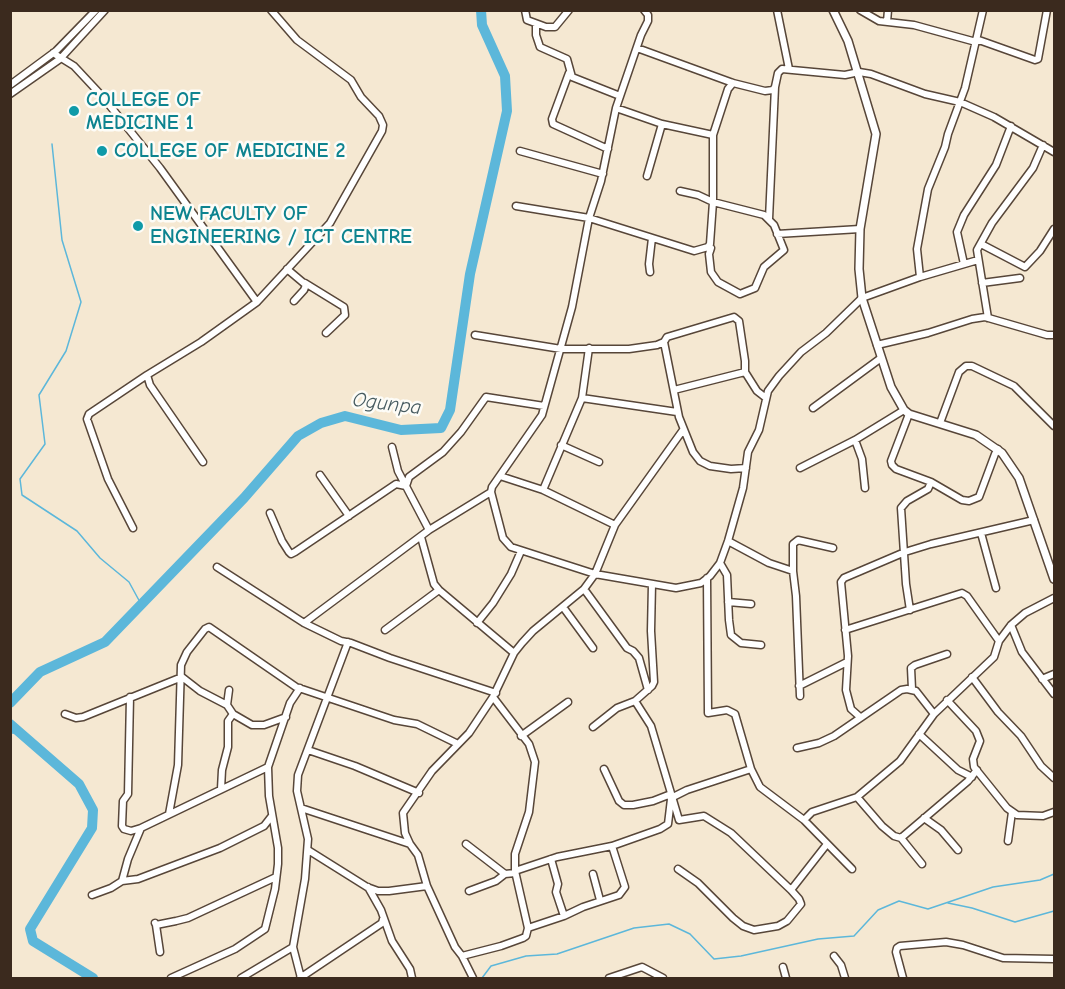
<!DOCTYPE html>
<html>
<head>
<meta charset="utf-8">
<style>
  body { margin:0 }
  #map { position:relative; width:1065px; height:989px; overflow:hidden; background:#f5e8d2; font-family:"Comic Neue",sans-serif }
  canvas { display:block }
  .frame { position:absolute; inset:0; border:12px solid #3b2a1e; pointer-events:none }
</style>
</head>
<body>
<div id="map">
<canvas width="1065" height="989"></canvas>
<div class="frame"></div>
</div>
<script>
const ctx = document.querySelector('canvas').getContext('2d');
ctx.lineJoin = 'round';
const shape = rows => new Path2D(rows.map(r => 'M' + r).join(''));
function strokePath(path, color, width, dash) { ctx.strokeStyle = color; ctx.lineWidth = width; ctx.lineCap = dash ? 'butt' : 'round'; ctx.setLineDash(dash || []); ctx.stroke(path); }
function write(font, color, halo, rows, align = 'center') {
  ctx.font = font + ' "Comic Neue",sans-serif'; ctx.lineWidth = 5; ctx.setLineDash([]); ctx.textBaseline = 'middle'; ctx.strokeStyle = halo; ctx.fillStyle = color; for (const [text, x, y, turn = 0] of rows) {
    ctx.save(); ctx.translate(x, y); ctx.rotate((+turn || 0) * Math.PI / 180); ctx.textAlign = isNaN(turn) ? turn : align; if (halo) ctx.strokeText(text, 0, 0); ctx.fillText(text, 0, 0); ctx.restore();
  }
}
const stream = shape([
  [52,144,62,240,81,302,66,351,39,395,45,444,20,479,22,495,77,531,100,558,129,582,141,604],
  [10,733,20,733],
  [948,903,972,908,1015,922,1054,911],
  [482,978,491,966,526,956,557,954,634,928,669,924,690,934,714,959,741,956,818,939,854,936,878,910,899,901,928,909,993,887,1040,880,1054,874]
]);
const river = shape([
  [10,703,40,672,105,642,244,498,298,436,321,423,345,416,401,430,441,428,450,410,470,274,507,111,505,76,482,25,481,10],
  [10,724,79,784,93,810,92,828,30,929,33,941,93,978]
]);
const minor = shape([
  [525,10,527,20,546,27,555,27,569,10],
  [644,10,648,15,648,21,641,35,616,108,601,181,589,218,572,307,542,415,492,487,491,492,503,538,511,547,595,574,676,588,701,583,710,576,720,563,728,541,743,488,748,452,759,430,768,391,779,376,801,352,826,333,862,298,920,277,978,260],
  [777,10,789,69],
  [860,10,879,21,914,25,976,42],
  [887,22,888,10],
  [536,24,536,35,540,47,567,59,572,77,620,96],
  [976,39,1035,60,1038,59,1047,10],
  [637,48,733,83,765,91,773,90,775,87,778,73,782,69,845,75,859,72,871,74,925,94,960,102,994,117,1054,152],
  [53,53,74,66,102,96,160,168,257,302],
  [569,73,552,119,553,124,608,149],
  [10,85,56,51,96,10],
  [10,94,60,59,105,10],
  [616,108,662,124,713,135],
  [520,151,603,174],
  [647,176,662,124],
  [680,191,698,195,713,202,764,215,774,225,784,250,764,267,755,288,740,294,718,282,711,272,709,254,711,248,708,247,710,244,713,202,713,135,728,89,733,83],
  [516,206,589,218,694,251,708,247],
  [769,219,775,87],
  [777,234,860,229],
  [981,244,1025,267,1040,251,1054,229],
  [964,264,957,232,964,215,996,165,1011,126],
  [287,269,306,285,304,290,294,301],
  [650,272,649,264,652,238],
  [920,277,917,249,928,189,945,147,948,134,965,88,983,10],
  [305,283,344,307,345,315,326,333],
  [982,283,1020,278],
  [988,318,977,250,992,223,1033,168,1043,145],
  [475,335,561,349,629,349,657,345,664,342,667,337,734,317,739,321,745,361,745,372,757,391,766,398],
  [664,342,679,417,693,452,700,461,710,466,731,469,746,468],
  [877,345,928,333,972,319,985,317,1047,335,1054,335],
  [674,390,745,372],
  [582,398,677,412],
  [813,408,881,358],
  [909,414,891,461,892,465,896,469,931,482,962,500,969,501,979,497,995,454,998,449],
  [940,423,959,372,966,366,972,366,1014,386,1054,426],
  [855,440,862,459,865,488],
  [561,445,599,462],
  [392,447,398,471,429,530],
  [203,462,150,385,147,375,201,342,257,302,330,223,382,131,383,125,379,116,361,97,351,80,297,40,271,10],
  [800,468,855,440,904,410],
  [320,475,349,516],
  [500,476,543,490,615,525],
  [543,490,582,398,589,348],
  [270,513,282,541,289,552,291,554,295,552,396,484,406,486,409,477,443,452,461,432,486,397,544,406],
  [133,528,108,479,87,419,89,414,147,375],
  [981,533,996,588],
  [421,537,434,584,439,590,514,653],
  [728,541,769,563,793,571],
  [720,563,727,575,729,620,731,635,741,643,761,645],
  [217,567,304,623,341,641,351,643,390,658,496,693],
  [707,578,708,713,727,710,735,714,751,769,760,787,804,820,852,869],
  [584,589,627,648,633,651,639,658,648,690],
  [728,602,751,604],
  [563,607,593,648],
  [910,610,906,584,901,508,907,501,928,489,931,482],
  [304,623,429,530,491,492],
  [477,623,493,603,511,574,521,551],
  [1011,625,1022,652,1054,694],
  [385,630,439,590],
  [845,630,962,593,967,596,999,641],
  [182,677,200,691,227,705,233,714,252,725,264,725,286,717],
  [972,677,998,712,1021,736,1041,766,1054,778],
  [1042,679,1054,674],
  [799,686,847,662],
  [912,689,911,668,915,665,947,654],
  [800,696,796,596,793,571,793,544,798,540,833,548],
  [130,697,128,794,123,801,122,826,124,829,131,831,141,828],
  [493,697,529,744,535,762,529,812,515,854,515,871,528,928],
  [947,700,976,731,980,741,973,759,974,767,1007,808,1017,815,1043,816,1054,812],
  [635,701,651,726,679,820,704,816,731,833,791,890,799,899,801,904,787,921,778,926,754,930,743,926,733,918,698,883,678,869],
  [227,705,229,690],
  [65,714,76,718,83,717,182,677],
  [860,717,851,709,846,690,848,656,841,582,844,578,905,552,931,544,1034,520],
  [593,727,617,708,635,701,652,686,654,682,651,631,652,584],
  [919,734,958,770,972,777],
  [521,736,568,702],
  [797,748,819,743,834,736,901,690,907,689,916,691,934,714],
  [308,750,355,766,419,793],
  [604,769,619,801,624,805,633,805,653,801,671,794],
  [221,789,222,770,228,747,228,721,233,714],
  [857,797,882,826,894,836,901,838],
  [671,798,687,790,751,769],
  [301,808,410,844],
  [169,814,178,765,181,665,187,652,205,629,209,627,296,687,394,720,417,724,458,744],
  [924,818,941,830,958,850],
  [804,820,812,812,857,797,900,761,934,714,994,657,999,641,1011,625,1025,613,1054,598],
  [1008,841,1012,812],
  [466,844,505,874],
  [308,850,367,887,378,891,389,891,427,886],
  [551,859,558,884,556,892,564,916],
  [922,864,901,838,968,781,977,770],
  [515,871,557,857,612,846,660,829,668,824,671,799],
  [593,874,600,900],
  [122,881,128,859,141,828,268,767],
  [368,887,381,910,392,941,410,969,412,978],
  [791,890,827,844],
  [469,891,496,881,505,874,515,873],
  [92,895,111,888,122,881,138,879,220,848,264,826,271,817],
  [155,923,156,925,176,921,188,918,276,877],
  [156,925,160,952],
  [462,956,501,946,523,938,526,936,528,928,564,916,583,907,619,895,625,887,612,846],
  [834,956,841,965,845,978],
  [783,967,786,978],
  [171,978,235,949,265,929,275,889,278,864,278,848,269,796,268,767,290,703,300,688],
  [241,978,293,947],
  [300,978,382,923,383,919],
  [301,978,293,947,305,879,308,839,297,791,298,775,348,642],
  [473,978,462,956,455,947,427,886,418,855,410,844,405,833,403,813,432,771,469,733,493,697,514,653,522,643,533,631,584,589,595,574,615,525,683,430],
  [609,978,642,967,663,978],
  [903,978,896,952,897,948,900,946,946,942,963,945,1003,958,1054,959]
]);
const tertiary = shape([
  [833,10,848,41,876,134,860,229,859,269,862,298,891,387,904,410,909,414,976,435,1002,453,1019,478,1054,579]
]);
const markers = [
  [74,111,6,"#0f9aa8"],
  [102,151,6,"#0f9aa8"],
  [138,226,6,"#0f9aa8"]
];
const cultureNames = [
  ["COLLEGE OF",86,100],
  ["MEDICINE 1",86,123],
  ["COLLEGE OF MEDICINE 2",114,151],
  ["NEW FACULTY OF",150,214],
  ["ENGINEERING / ICT CENTRE",150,237]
];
const waterNames = [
  ["Ogunpa",387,404,7]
];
strokePath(stream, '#5cb7da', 1.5);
strokePath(river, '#5cb7da', 10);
strokePath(minor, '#574639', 9);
strokePath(tertiary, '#574639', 10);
strokePath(minor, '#fff', 6);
strokePath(tertiary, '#fff', 7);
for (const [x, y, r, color] of markers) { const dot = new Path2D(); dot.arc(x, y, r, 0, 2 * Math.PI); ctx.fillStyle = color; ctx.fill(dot); strokePath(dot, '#fdfcf7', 2); }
write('bold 20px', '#0d838f', '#fdfcf7', cultureNames, 'left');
write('italic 21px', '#475b60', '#fdfcf7', waterNames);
</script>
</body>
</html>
